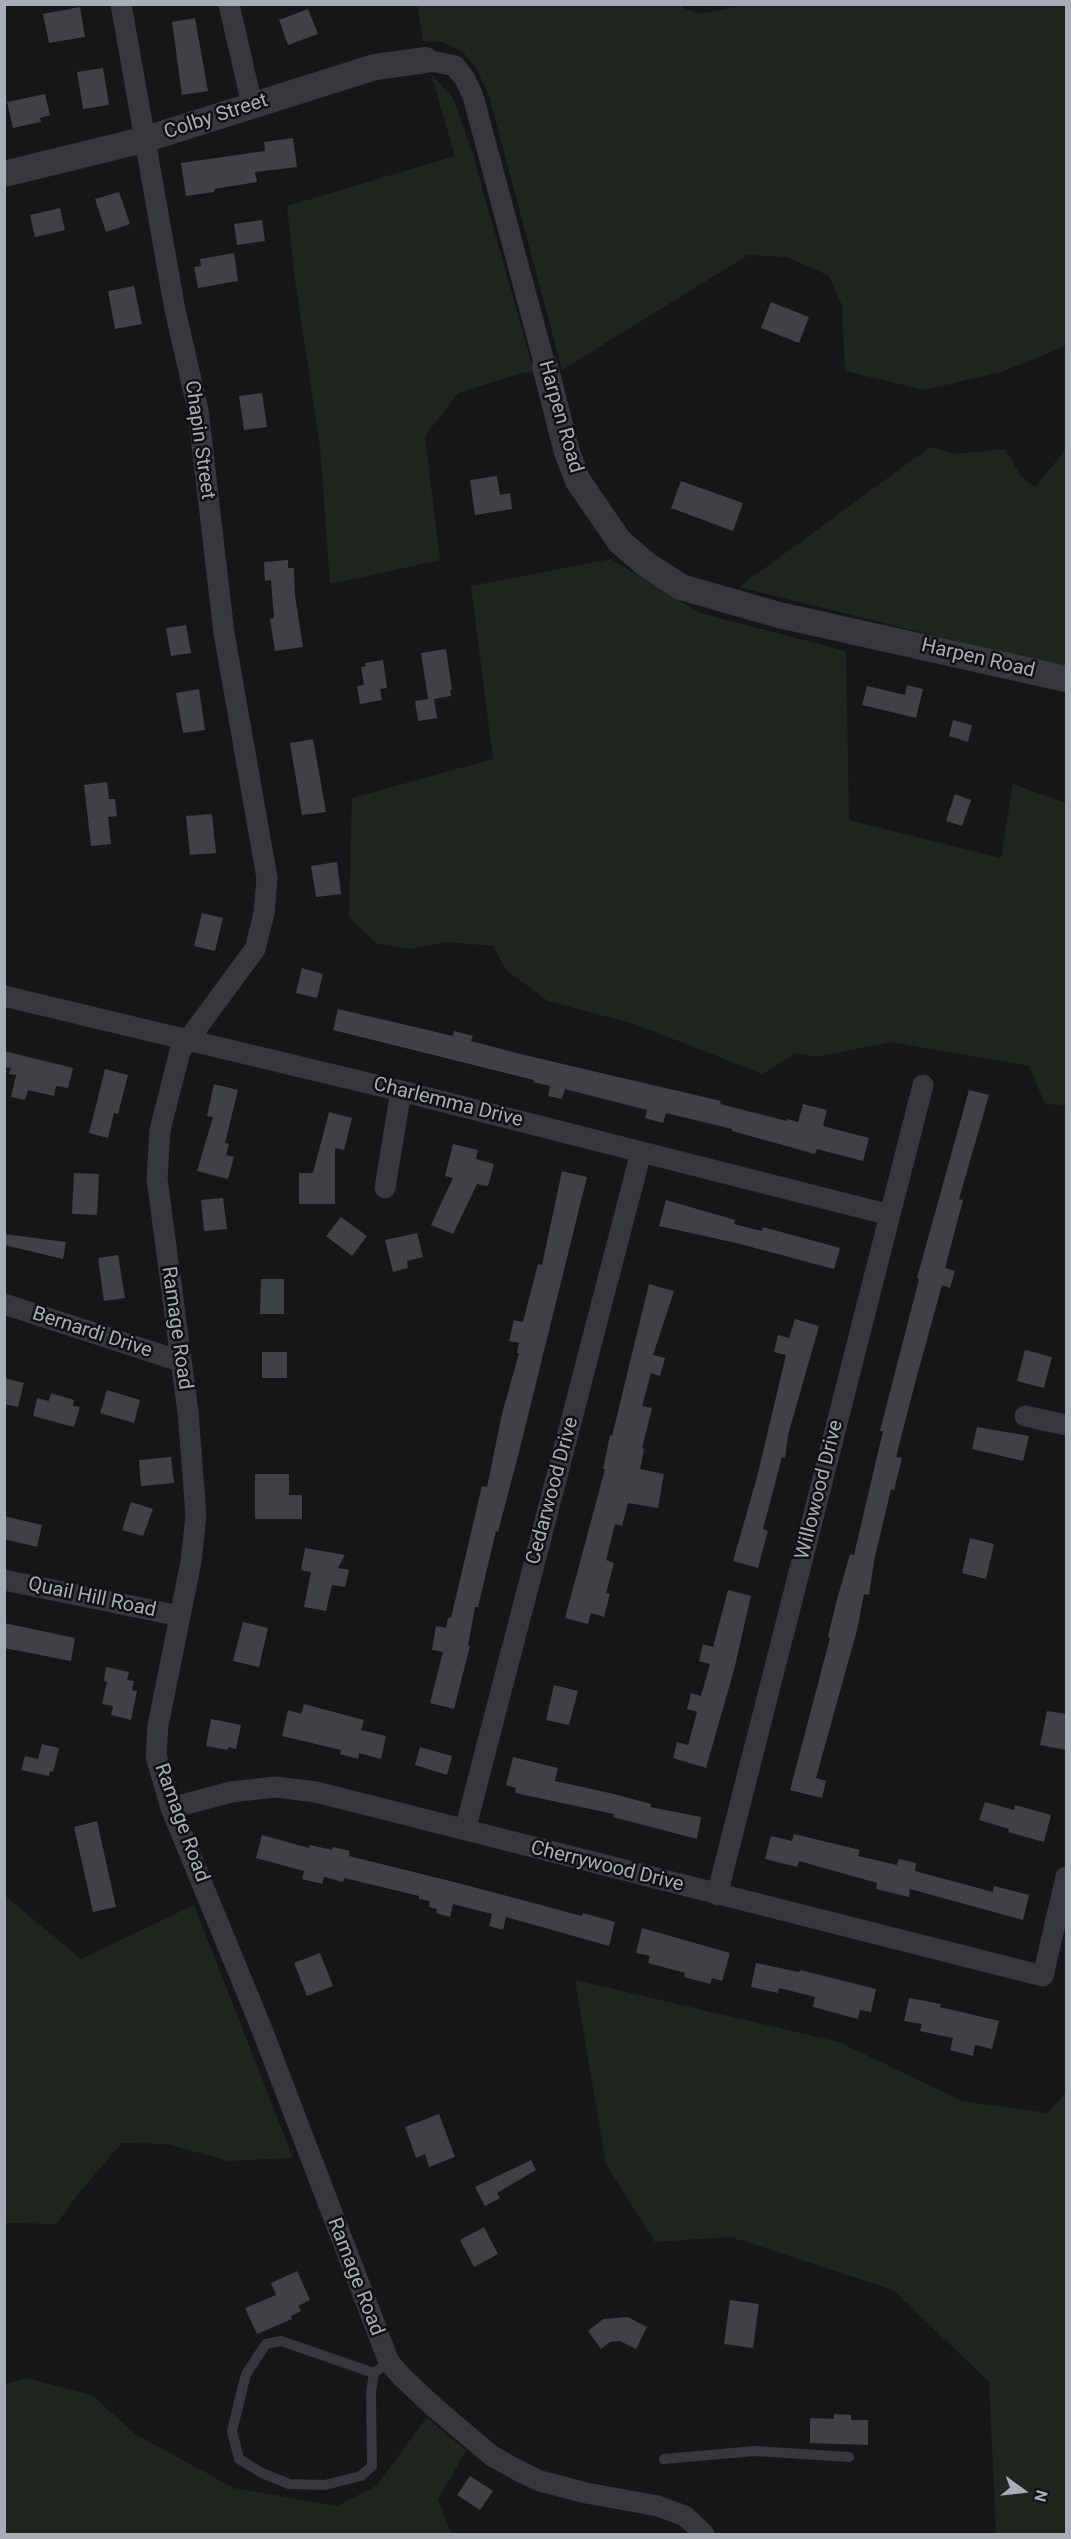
<!DOCTYPE html>
<html>
<head>
<meta charset="utf-8">
<style>
  body { margin:0 }
  #map { position:relative; width:1071px; height:2539px; overflow:hidden; background:#161618; font-family:Roboto,sans-serif }
  canvas { display:block }
  .frame { position:absolute; inset:0; border:6px solid #a8adb8; pointer-events:none }
  .north { position:absolute; left:993px; top:2461px; width:60px; height:60px; -webkit-text-stroke:4px #111113; paint-order:stroke; rotate:105deg; font-size:16px; font-weight:700; line-height:24px; text-align:center; color:#a8adb8 }
  .north::after { content:''; display:block; margin:auto; width:21px; height:27px; background:#a8adb8; clip-path:polygon(50% 0,100% 100%,50% 72%,0 100%) }
</style>
</head>
<body>
<div id="map">
<canvas width="1071" height="2539"></canvas>
<div class="frame"></div>
<div class="north">N</div>
</div>
<script>
const ctx = document.querySelector('canvas').getContext('2d');
ctx.lineJoin = 'round';
function fill(path, color) { ctx.fillStyle = color; ctx.fill(path, 'evenodd'); }
const shape = rows => new Path2D(rows.map(r => 'M' + r).join(''));
function strokePath(path, color, width, dash) { ctx.strokeStyle = color; ctx.lineWidth = width; ctx.lineCap = dash ? 'butt' : 'round'; ctx.setLineDash(dash || []); ctx.stroke(path); }
function write(font, color, halo, rows, align = 'center') {
  ctx.font = font + ' Roboto,sans-serif'; ctx.lineWidth = 5; ctx.setLineDash([]); ctx.textBaseline = 'middle'; ctx.strokeStyle = halo; ctx.fillStyle = color; for (const [text, x, y, turn = 0] of rows) {
    ctx.save(); ctx.translate(x, y); ctx.rotate((+turn || 0) * Math.PI / 180); ctx.textAlign = isNaN(turn) ? turn : align; if (halo) ctx.strokeText(text, 0, 0); ctx.fillText(text, 0, 0); ctx.restore();
  }
}
const green = shape([
  [681,4,683,8,701,14,750,4,1066,5,1066,346,1002,372,924,390,845,371,842,305,829,276,787,257,748,255,562,370,489,96,477,70,463,52,442,42,423,41,417,5],
  [431,74,453,98,471,148,534,372,522,373,458,393,425,436,440,560,330,584,320,447,295,280,287,206,455,156],
  [930,447,955,454,1005,449,1021,476,1035,487,1066,449,1066,666,1004,653,739,587],
  [611,559,700,613,846,651,849,820,1001,858,1013,784,1066,803,1066,1105,1045,1104,1029,1066,891,1042,816,1057,796,1053,762,1074,635,1024,548,1001,506,970,493,946,447,942,410,949,376,943,349,917,352,798,493,759,471,586],
  [4,1895,81,1959,194,1905,293,2158,228,2161,168,2144,122,2143,83,2188,56,2224,5,2223],
  [575,1980,839,2042,962,2101,1048,2113,1066,2092,1066,2534,996,2534,989,2382,893,2290,731,2237,655,2242,606,2164],
  [26,2378,92,2395,135,2434,234,2488,337,2506,376,2486,427,2417,466,2451,438,2499,451,2534,5,2534,5,2384]
]);
const building = shape([
  [80,7,85,37,49,43,43,14],
  [308,9,318,34,288,45,279,20],
  [195,18,208,91,182,95,172,22],
  [103,68,109,105,83,109,77,72],
  [45,94,50,115,40,118,41,122,13,128,7,102],
  [293,138,297,167,255,172,257,182,214,189,214,192,186,196,181,163,265,151,264,142],
  [119,192,130,224,106,232,95,199],
  [60,208,65,230,35,237,30,215],
  [262,220,265,241,237,245,234,224],
  [234,253,238,281,198,288,194,267,201,266,200,259],
  [134,286,142,324,115,329,108,291],
  [771,302,809,317,799,343,761,328],
  [262,393,267,427,244,430,239,396],
  [497,476,500,495,510,493,512,509,475,515,470,480],
  [681,481,743,503,733,531,671,508],
  [288,560,288,568,294,568,295,596,303,647,275,651,270,619,274,618,271,580,265,581,264,562],
  [186,625,191,653,171,656,166,628],
  [446,649,452,690,450,690,451,696,434,699,437,718,418,721,415,701,428,699,421,653],
  [383,660,387,688,380,689,382,700,360,704,357,686,364,685,361,667,366,666,365,663],
  [907,685,923,689,916,718,862,705,867,686,905,695],
  [199,689,205,730,183,733,176,693],
  [953,720,972,725,968,742,949,736],
  [313,739,326,812,302,815,290,743],
  [107,782,109,799,115,799,117,816,108,817,111,844,91,846,84,785],
  [955,794,971,800,962,826,946,821],
  [212,814,216,853,190,855,186,816],
  [337,862,341,894,316,897,311,866],
  [202,913,223,918,215,951,194,946],
  [302,968,323,974,317,998,296,993],
  [338,1009,453,1036,454,1031,473,1036,471,1041,520,1054,721,1101,720,1104,787,1121,787,1119,798,1122,803,1104,827,1110,823,1126,869,1138,863,1161,817,1149,815,1154,732,1131,732,1129,666,1113,663,1123,645,1118,647,1110,565,1089,562,1099,548,1096,550,1086,533,1082,534,1080,333,1030],
  [4,1051,73,1068,68,1088,56,1086,54,1096,28,1090,25,1100,11,1097,16,1075,9,1074,11,1068,4,1067],
  [105,1069,128,1075,118,1114,114,1113,108,1138,89,1133],
  [214,1084,238,1090,225,1143,229,1144,226,1155,234,1157,228,1179,197,1171,213,1117,207,1116],
  [969,1090,989,1095,959,1199,963,1200,945,1268,955,1271,950,1288,942,1285,915,1383,896,1457,902,1458,894,1490,891,1489,874,1561,869,1595,864,1594,857,1630,816,1778,826,1781,822,1798,790,1790,830,1638,828,1637,836,1603,850,1554,854,1555,883,1431,880,1431,919,1279,917,1278],
  [329,1112,352,1118,344,1150,335,1148,335,1204,299,1204,299,1173,313,1173],
  [453,1144,478,1150,476,1159,494,1164,488,1186,477,1184,453,1234,431,1225,453,1178,445,1176],
  [562,1171,587,1177,518,1456,498,1532,496,1531,478,1607,475,1607,468,1646,470,1646,454,1709,430,1703,443,1652,432,1650,436,1626,446,1628,448,1618,451,1618,482,1486,487,1487,502,1414,519,1353,517,1353,519,1343,509,1341,514,1320,523,1322,538,1264,542,1265],
  [74,1173,99,1174,97,1215,72,1214],
  [223,1198,227,1229,204,1231,201,1200],
  [666,1200,735,1220,734,1224,762,1231,763,1227,840,1248,834,1269,736,1243,659,1226],
  [341,1217,367,1236,352,1256,326,1236],
  [417,1233,423,1257,407,1261,408,1268,393,1272,385,1240],
  [4,1234,66,1242,63,1259,4,1245],
  [118,1255,125,1298,104,1301,98,1258],
  [261,1279,284,1279,284,1314,260,1314],
  [649,1284,674,1291,653,1355,665,1358,660,1376,651,1373,642,1406,652,1408,642,1448,644,1449,640,1469,664,1474,658,1508,628,1503,622,1526,615,1524,606,1560,614,1563,606,1593,610,1594,604,1617,591,1613,588,1624,565,1618,605,1469,603,1469,610,1435,612,1436],
  [795,1319,819,1326,788,1435,785,1458,782,1457,763,1529,768,1531,758,1568,733,1561,757,1477,786,1355,774,1352,778,1335,789,1338],
  [1025,1350,1052,1357,1044,1388,1017,1381],
  [262,1352,287,1352,287,1378,262,1378],
  [4,1378,24,1383,18,1407,4,1404],
  [107,1390,140,1400,134,1423,100,1413],
  [51,1393,74,1400,73,1406,80,1407,74,1427,33,1416,37,1398,49,1401],
  [977,1427,1029,1436,1023,1461,972,1449],
  [171,1457,174,1483,141,1486,139,1460],
  [255,1474,289,1474,289,1495,302,1495,302,1519,255,1519],
  [131,1502,153,1509,143,1536,122,1530],
  [4,1516,42,1525,37,1547,4,1539],
  [970,1538,994,1544,986,1579,962,1573],
  [305,1548,345,1555,338,1568,349,1570,345,1587,332,1585,326,1611,304,1607,311,1572,301,1570],
  [728,1590,751,1596,734,1670,706,1768,673,1758,677,1742,688,1745,697,1712,687,1709,691,1693,701,1696,710,1664,699,1661,703,1644,713,1647],
  [243,1622,268,1628,259,1667,233,1661],
  [4,1623,75,1638,71,1661,4,1648],
  [106,1667,129,1672,127,1680,134,1681,132,1690,137,1691,131,1720,111,1715,113,1706,102,1704,107,1682,104,1681],
  [554,1685,578,1691,569,1725,546,1720],
  [304,1704,364,1720,361,1730,386,1736,381,1759,359,1753,358,1759,340,1754,341,1750,282,1736,288,1710,301,1714],
  [1047,1711,1066,1714,1066,1750,1040,1745],
  [211,1719,241,1725,236,1749,228,1747,228,1750,206,1746],
  [42,1744,59,1748,53,1772,50,1771,49,1776,21,1770,25,1756,38,1759],
  [420,1747,452,1756,447,1775,415,1765],
  [513,1757,558,1768,555,1781,614,1794,651,1804,650,1807,701,1817,697,1839,613,1817,614,1814,515,1793,516,1788,506,1785],
  [985,1802,1014,1810,1015,1805,1051,1815,1044,1842,1008,1832,1009,1829,979,1820],
  [97,1821,116,1907,93,1912,74,1827],
  [794,1834,860,1850,858,1856,897,1865,899,1859,916,1863,915,1871,993,1892,994,1886,1029,1895,1023,1920,910,1889,909,1897,876,1889,877,1883,799,1861,797,1867,765,1859,771,1836,792,1841],
  [262,1835,309,1848,310,1845,332,1850,333,1847,350,1851,349,1856,458,1883,582,1916,583,1913,615,1922,609,1946,506,1917,503,1930,489,1926,492,1914,453,1904,450,1917,436,1913,437,1909,429,1907,430,1901,419,1899,419,1896,344,1878,343,1882,324,1877,322,1884,302,1879,304,1871,256,1858],
  [642,1928,730,1953,722,1981,712,1978,710,1984,684,1977,685,1973,648,1963,650,1956,636,1953],
  [320,1953,333,1986,307,1996,294,1963],
  [756,1963,799,1972,800,1970,876,1989,871,2012,860,2010,858,2019,813,2007,815,1997,779,1988,778,1993,751,1987],
  [909,1998,941,2004,940,2007,999,2021,992,2049,975,2045,973,2056,950,2050,953,2038,920,2031,922,2024,904,2021],
  [439,2114,455,2157,429,2167,425,2154,416,2158,405,2127],
  [531,2160,536,2170,497,2193,500,2198,485,2206,475,2187],
  [484,2227,498,2254,474,2267,460,2240],
  [297,2271,310,2300,298,2306,301,2311,291,2316,292,2319,257,2334,245,2308,276,2295,271,2283],
  [730,2300,759,2304,753,2348,724,2344],
  [628,2317,647,2327,636,2349,620,2341,610,2342,601,2349,588,2331,603,2319],
  [834,2414,851,2415,851,2420,868,2420,868,2445,810,2443,810,2418,834,2419],
  [470,2476,493,2491,480,2510,457,2495]
]);
const service = shape([
  [374,2373,371,2392,372,2466,361,2476,325,2485,289,2484,262,2473,239,2459,232,2431,246,2374,266,2344,281,2341,374,2373,389,2362],
  [664,2459,755,2451,849,2457]
]);
const minor = shape([
  [121,4,175,310,198,410,224,633,267,878,264,913,255,949,180,1051,160,1130,157,1179,188,1412,196,1515,191,1562,158,1725,156,1756,171,1808,261,2027,389,2362,402,2377,434,2407,492,2456,521,2472,540,2481,586,2493,658,2506,685,2516,704,2534],
  [229,4,252,105],
  [426,60,455,66,465,79,473,96,545,366],
  [4,996,401,1091,890,1215],
  [385,1188,401,1091],
  [4,1304,180,1361],
  [1025,1416,1066,1425],
  [4,1580,180,1616],
  [171,1808,231,1792,275,1787,316,1792,1043,1976,1066,1877],
  [465,1830,641,1152],
  [717,1895,923,1085]
]);
const tertiary = shape([
  [4,174,143,140,375,67,426,60],
  [545,366,567,452,578,481,620,542,647,565,681,587,779,615,1066,679]
]);
const streetNames = [
  ["Colby Street",216,117,-18],
  ["Harpen Road",560,417,74],
  ["Chapin Street",199,440,82],
  ["Harpen Road",978,659,13],
  ["Charlemma Drive",448,1103,14],
  ["Ramage Road",176,1328,82],
  ["Bernardi Drive",92,1333,18],
  ["Willowood Drive",820,1490,-76],
  ["Cedarwood Drive",553,1491,-75],
  ["Quail Hill Road",92,1598,12],
  ["Ramage Road",181,1823,70],
  ["Cherrywood Drive",607,1867,14],
  ["Ramage Road",355,2277,69]
];
fill(green, '#1e261f');
fill(building, '#404145');
strokePath(service, '#37383d', 10);
strokePath(minor, '#37383d', 21);
strokePath(tertiary, '#37383d', 26);
write('20px', '#a8adb8', '#111113', streetNames);
</script>
</body>
</html>
